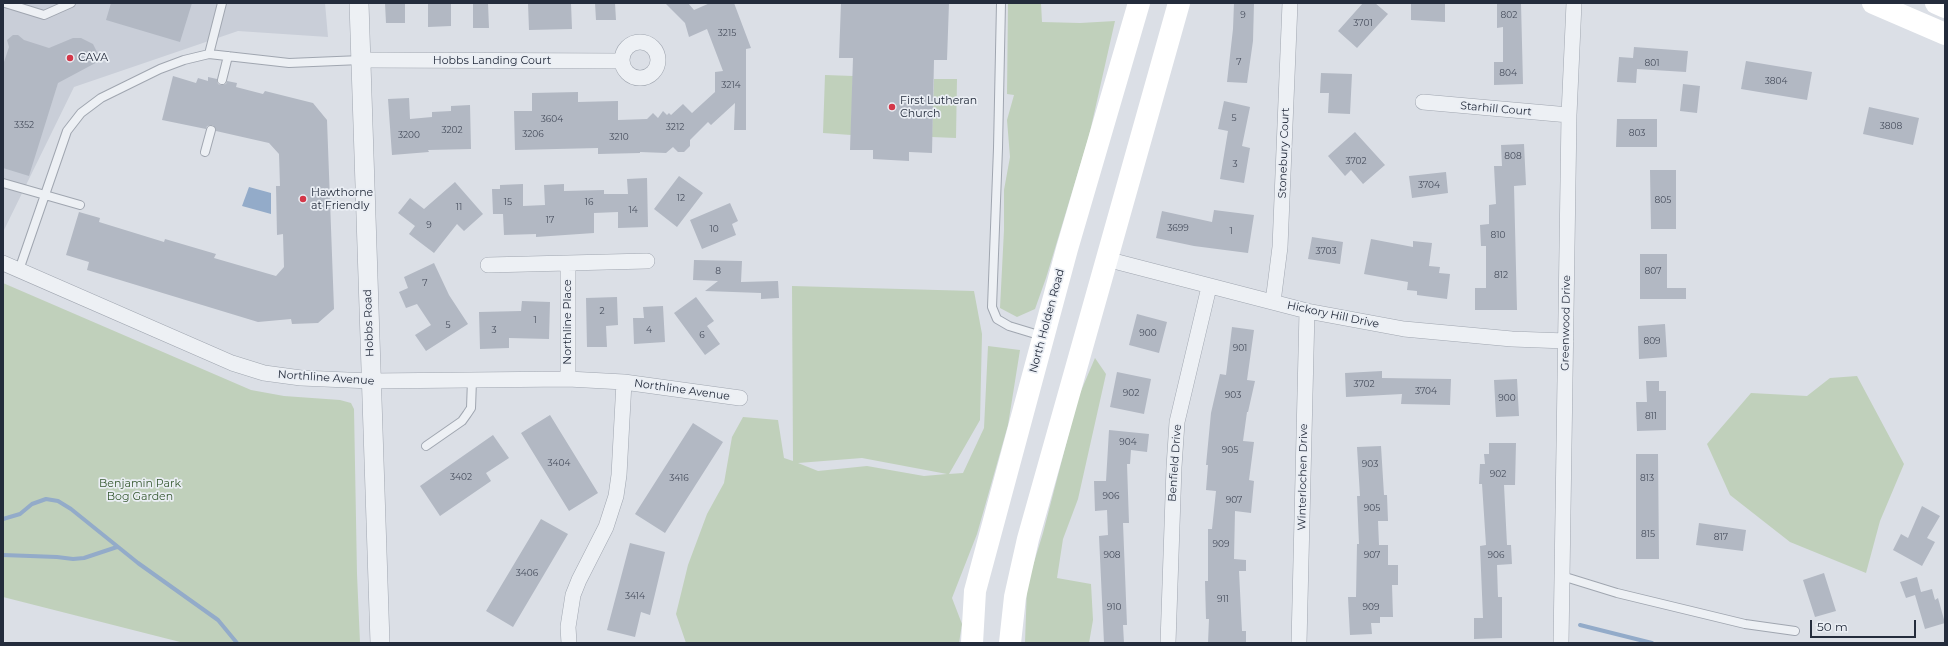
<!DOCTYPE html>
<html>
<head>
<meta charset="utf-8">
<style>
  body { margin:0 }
  #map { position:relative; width:1948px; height:646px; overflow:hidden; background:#dbdfe6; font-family:Montserrat,sans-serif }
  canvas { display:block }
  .frame { position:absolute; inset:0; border:4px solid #242c3c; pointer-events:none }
  .scale { position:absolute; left:1810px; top:620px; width:106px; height:18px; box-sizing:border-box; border:2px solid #242c3c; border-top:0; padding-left:5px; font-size:12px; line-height:14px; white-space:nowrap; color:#242c3c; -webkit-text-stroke:3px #eaeef4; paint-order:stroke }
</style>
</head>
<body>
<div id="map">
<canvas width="1948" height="646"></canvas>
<div class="frame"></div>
<div class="scale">50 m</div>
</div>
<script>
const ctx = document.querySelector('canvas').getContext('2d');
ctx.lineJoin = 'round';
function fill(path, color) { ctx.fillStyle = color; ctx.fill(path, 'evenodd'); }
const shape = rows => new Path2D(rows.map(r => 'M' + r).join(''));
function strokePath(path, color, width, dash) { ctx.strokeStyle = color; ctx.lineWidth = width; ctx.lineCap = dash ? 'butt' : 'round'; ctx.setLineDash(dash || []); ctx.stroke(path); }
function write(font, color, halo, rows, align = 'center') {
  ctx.font = font + ' Montserrat,sans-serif'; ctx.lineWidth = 3.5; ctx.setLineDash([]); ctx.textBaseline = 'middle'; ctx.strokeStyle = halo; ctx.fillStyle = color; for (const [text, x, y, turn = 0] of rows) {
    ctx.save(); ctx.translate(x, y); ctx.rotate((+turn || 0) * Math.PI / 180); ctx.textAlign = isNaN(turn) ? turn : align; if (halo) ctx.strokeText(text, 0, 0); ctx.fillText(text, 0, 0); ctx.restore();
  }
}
const built = shape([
  [3,3,325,3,328,37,238,31,74,87,4,230,3,230]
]);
const green = shape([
  [1008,3,1041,3,1042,22,1080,23,1115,21,1089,136,1046,278,1035,309,1017,317,1000,308,1004,230,1004,190,1010,157,1007,120,1014,95,1007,94],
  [825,75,853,76,851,135,823,133],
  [934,79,957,79,956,138,932,137],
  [3,283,251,390,284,396,340,400,351,403,354,409,357,574,360,643,184,643,3,597],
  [792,286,974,291,982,334,980,420,949,474,963,473,984,428,988,346,1020,350,1008,425,977,534,952,598,962,624,959,643,686,643,676,614,688,565,707,514,724,483,732,437,743,417,778,420,784,458,793,461],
  [862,458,947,474,924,476,867,466,818,471,798,463],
  [1095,358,1106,374,1078,499,1063,539,1057,578,1091,584,1093,620,1089,643,1025,643,1027,585,1043,533,1078,398],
  [1857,376,1904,464,1880,521,1866,573,1790,542,1730,495,1707,444,1751,393,1807,396,1830,378]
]);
const water = shape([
  [249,187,271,193,271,214,242,206]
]);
const stream = shape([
  [3,519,20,514,32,504,46,499,58,501,71,509,138,563,218,620,237,643],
  [3,555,57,557,73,559,84,558,117,547],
  [1580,625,1652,643]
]);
const building = shape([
  [111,3,192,3,180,42,106,20],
  [385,3,405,3,405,23,386,23],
  [428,3,451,3,451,26,428,27],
  [473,3,488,3,489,28,473,28],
  [528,3,571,3,572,29,529,30],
  [595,3,615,3,616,20,596,20],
  [665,3,688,3,694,10,710,3,734,3,751,48,746,49,746,130,734,130,735,103,711,125,708,122,690,140,690,146,684,152,678,152,673,147,666,153,640,152,640,153,598,154,598,148,515,150,514,111,532,111,532,93,578,92,578,102,618,101,618,120,647,119,653,113,658,118,663,111,667,115,669,113,671,115,683,104,692,113,715,92,715,72,723,71,707,29,689,37,685,23],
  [841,3,949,3,947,60,934,60,932,153,909,152,909,161,873,159,873,150,850,150,853,58,839,58],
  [1234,3,1254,3,1253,41,1247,83,1227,82,1233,29],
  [1363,3,1375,3,1388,14,1357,48,1338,31],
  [1411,3,1445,3,1445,22,1411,20],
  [1497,3,1521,3,1523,84,1494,85,1494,62,1503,62,1503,27,1497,28],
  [13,35,18,35,24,40,49,48,73,38,81,38,93,44,101,60,58,83,29,176,3,168,3,65,9,47,7,40],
  [1634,47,1688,51,1686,72,1637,69,1636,83,1617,82,1619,57,1633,58],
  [1746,61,1812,72,1807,100,1741,89],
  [1321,73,1352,74,1350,114,1328,113,1329,93,1320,93],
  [173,76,196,83,198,78,208,81,208,77,217,79,218,84,221,85,226,84,227,81,237,83,236,87,263,94,265,91,313,103,327,120,334,309,318,323,292,324,291,319,258,322,87,270,89,262,66,255,79,212,100,218,99,222,164,242,165,239,216,254,214,258,276,276,284,267,283,234,277,235,276,186,280,186,279,154,269,143,216,131,213,125,207,126,206,129,162,120],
  [1683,84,1700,86,1697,113,1680,111],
  [409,98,410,119,432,117,432,112,451,111,451,106,470,105,471,149,428,150,429,152,392,155,388,99],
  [1224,101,1250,107,1242,146,1250,148,1244,183,1220,179,1228,131,1218,129],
  [1869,107,1919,118,1913,145,1863,134],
  [1617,119,1657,119,1657,147,1616,147],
  [1355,132,1385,165,1363,184,1351,170,1345,176,1328,156],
  [1524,144,1526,185,1514,186,1517,310,1475,310,1475,288,1486,288,1486,246,1481,246,1480,225,1489,224,1489,205,1496,204,1494,166,1502,166,1501,145],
  [1650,170,1676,170,1676,229,1651,229],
  [1446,172,1448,193,1412,198,1409,176],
  [679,176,703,193,677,227,654,209],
  [647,178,648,227,618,228,618,212,594,213,594,233,536,237,536,234,504,235,503,214,493,214,492,189,500,189,500,185,523,184,523,206,545,205,544,185,564,184,564,191,604,190,604,194,628,194,627,179],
  [455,182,483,214,464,231,457,224,434,253,409,234,415,226,398,213,410,198,424,209],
  [730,203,738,221,732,224,736,235,702,249,690,220],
  [1214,210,1254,215,1248,253,1194,246,1156,238,1162,211,1212,222],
  [1312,237,1343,242,1340,264,1308,259],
  [1371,239,1413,247,1413,241,1432,243,1429,266,1440,267,1439,273,1450,274,1447,299,1417,295,1417,291,1407,290,1408,282,1364,274],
  [1640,254,1667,254,1667,288,1686,288,1686,299,1640,299],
  [694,260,742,261,741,282,778,281,779,298,761,299,761,293,705,291,718,281,693,280],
  [434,263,449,295,468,324,426,351,415,335,431,325,417,304,406,308,399,292,408,288,404,277],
  [617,297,618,325,606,326,607,347,587,347,586,298],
  [696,297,714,321,707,326,720,344,705,355,674,313],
  [522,301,550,302,549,339,509,338,509,348,480,349,479,312,521,311],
  [663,306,665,342,634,344,633,318,644,318,643,307],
  [1137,314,1167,322,1159,353,1129,345],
  [1665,324,1667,357,1639,359,1638,326],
  [1232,327,1254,330,1247,380,1255,381,1248,412,1247,412,1243,441,1254,442,1249,480,1254,481,1251,513,1235,511,1234,559,1246,560,1246,571,1239,571,1242,631,1246,631,1246,643,1208,643,1209,619,1206,619,1205,581,1208,581,1208,529,1212,529,1216,491,1206,490,1208,465,1206,465,1211,413,1220,374,1226,375],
  [1382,371,1382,378,1451,379,1450,405,1401,404,1402,394,1346,397,1345,373],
  [1117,372,1151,379,1144,414,1110,407],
  [1517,379,1519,416,1496,417,1494,380],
  [1646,381,1659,381,1659,391,1666,391,1666,430,1637,431,1636,402,1647,402],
  [550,415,598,493,569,511,521,433],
  [693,423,723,442,665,533,635,514],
  [1109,430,1149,434,1147,452,1131,450,1130,464,1127,464,1129,523,1123,523,1127,625,1123,625,1124,643,1104,643,1099,536,1108,535,1107,510,1095,511,1094,481,1106,481],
  [493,435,509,458,486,473,491,481,440,516,420,486],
  [1489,443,1516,443,1515,485,1504,485,1507,545,1511,545,1512,564,1497,565,1498,597,1502,597,1502,638,1474,639,1474,618,1483,618,1480,546,1486,545,1482,484,1479,484,1480,464,1485,464,1484,454,1489,454],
  [1381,446,1384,495,1387,495,1388,521,1378,521,1379,545,1388,545,1388,565,1398,565,1398,585,1392,585,1393,617,1380,617,1380,623,1371,623,1372,634,1350,635,1348,597,1356,597,1357,544,1359,544,1357,496,1360,496,1357,447],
  [1636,454,1658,454,1659,559,1636,559],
  [1922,506,1940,516,1927,538,1935,542,1922,566,1893,550,1901,534,1908,538],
  [541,519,568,534,513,627,486,611],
  [1699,523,1746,530,1743,551,1696,545],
  [630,543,665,552,650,615,641,612,635,637,607,630],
  [1824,573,1836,611,1815,617,1803,580],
  [1917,577,1921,592,1932,589,1935,600,1938,598,1945,623,1925,629,1915,595,1906,598,1900,582]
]);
const service = shape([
  [5,3,44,15,71,3],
  [1001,3,998,148,992,307,997,319,1009,326,1042,336],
  [209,54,222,3],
  [222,80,228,56],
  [205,152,211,130],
  [3,183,80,205],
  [19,270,67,131,81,113,101,98,160,69,184,60,209,54,289,63,361,60],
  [426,446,462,421,467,414,471,408,472,380],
  [1562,576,1617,593,1745,624,1795,631]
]);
const minor = shape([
  '622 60a18 18 0 1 1 36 0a18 18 0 1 1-36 0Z',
  [361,60,622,61],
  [1423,102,1569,115],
  [1106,259,1307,311,1404,329,1512,339,1566,341],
  [3,263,232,363,264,373,301,378,371,381,568,379,624,382,740,398],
  [488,265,647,261],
  [1273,302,1280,247,1290,3],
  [568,379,568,264],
  [569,643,568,627,573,595,579,580,606,527,616,496,619,475,624,382],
  [1168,643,1174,467,1177,422,1209,287],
  [1299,643,1307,311],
  [1561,643,1569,115,1574,3]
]);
const tertiary = shape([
  [359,3,380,643]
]);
const secondary = shape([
  [1873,3,1945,34],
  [1936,3,1945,7],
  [972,643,975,591,1067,249,1139,3],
  [1010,643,1015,597,1028,539,1179,3]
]);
const markers = [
  [70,58,4,"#d43749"],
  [892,107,4,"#d43749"],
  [303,199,4,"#d43749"]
];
const numberNames = [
  ["9",1243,15],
  ["802",1509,15],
  ["3701",1363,23],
  ["3215",727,33],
  ["7",1239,62],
  ["801",1652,63],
  ["804",1508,73],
  ["3804",1776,81],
  ["3214",731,85],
  ["5",1234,118],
  ["3604",552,119],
  ["3352",24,125],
  ["3808",1891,126],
  ["3212",675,127],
  ["3202",452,130],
  ["803",1637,133],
  ["3206",533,134],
  ["3200",409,135],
  ["3210",619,137],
  ["808",1513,156],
  ["3702",1356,161],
  ["3",1235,164],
  ["3704",1429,185],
  ["12",681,198],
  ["805",1663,200],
  ["15",508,202],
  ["16",589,202],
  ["11",459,207],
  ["14",633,210],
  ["17",550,220],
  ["9",429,225],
  ["3699",1178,228],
  ["10",714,229],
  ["1",1231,231],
  ["810",1498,235],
  ["3703",1326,251],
  ["8",718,271],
  ["807",1653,271],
  ["812",1501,275],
  ["7",425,283],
  ["2",602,311],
  ["1",535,320],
  ["5",448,325],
  ["3",494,330],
  ["4",649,330],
  ["900",1148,333],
  ["6",702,335],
  ["809",1652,341],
  ["901",1240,348],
  ["3702",1364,384],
  ["3704",1426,391],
  ["902",1131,393],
  ["903",1233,395],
  ["900",1507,398],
  ["811",1651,416],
  ["904",1128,442],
  ["905",1230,450],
  ["3404",559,463],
  ["903",1370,464],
  ["902",1498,474],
  ["3402",461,477],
  ["3416",679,478],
  ["813",1647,478],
  ["906",1111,496],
  ["907",1234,500],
  ["905",1372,508],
  ["815",1648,534],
  ["817",1721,537],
  ["909",1221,544],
  ["908",1112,555],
  ["907",1372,555],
  ["906",1496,555],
  ["3406",527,573],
  ["3414",635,596],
  ["911",1223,599],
  ["910",1114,607],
  ["909",1371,607]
];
const poiNames = [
  ["CAVA",78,58],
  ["First Lutheran",900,101],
  ["Church",900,114],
  ["Hawthorne",311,193],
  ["at Friendly",311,206]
];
const streetNames = [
  ["Hobbs Landing Court",492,61],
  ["Starhill Court",1496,109,5],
  ["Stonebury Court",1284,153,-88],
  ["Hickory Hill Drive",1333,315,12],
  ["North Holden Road",1047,321,-75],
  ["Northline Place",568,322,-90],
  ["Hobbs Road",369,323,-92],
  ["Greenwood Drive",1566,323,-89],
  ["Northline Avenue",326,378,4],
  ["Northline Avenue",682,390,8],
  ["Benfield Drive",1175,463,-86],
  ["Winterlochen Drive",1303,477,-89]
];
const parkNames = [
  ["Benjamin Park",140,484],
  ["Bog Garden",140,497]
];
fill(built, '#c9ced8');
fill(green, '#c0d0bb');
fill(water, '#93abc9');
strokePath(stream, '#93abc9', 4);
fill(building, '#b2b8c3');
strokePath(service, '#a0a6b0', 10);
strokePath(minor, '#a0a6b0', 16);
strokePath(tertiary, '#a0a6b0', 20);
strokePath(service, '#edf0f4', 8);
strokePath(minor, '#edf0f4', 15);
strokePath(tertiary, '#edf0f4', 19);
strokePath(secondary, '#fff', 22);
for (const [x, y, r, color] of markers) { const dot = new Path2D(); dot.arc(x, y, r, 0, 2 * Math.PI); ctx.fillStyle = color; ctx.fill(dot); strokePath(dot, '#eaeef4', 1.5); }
write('9px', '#484f5e', null, numberNames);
write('11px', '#242c3c', '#eaeef4', poiNames, 'left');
write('11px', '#242c3c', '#eaeef4', streetNames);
write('11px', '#375931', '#eaeef4', parkNames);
</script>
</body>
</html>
